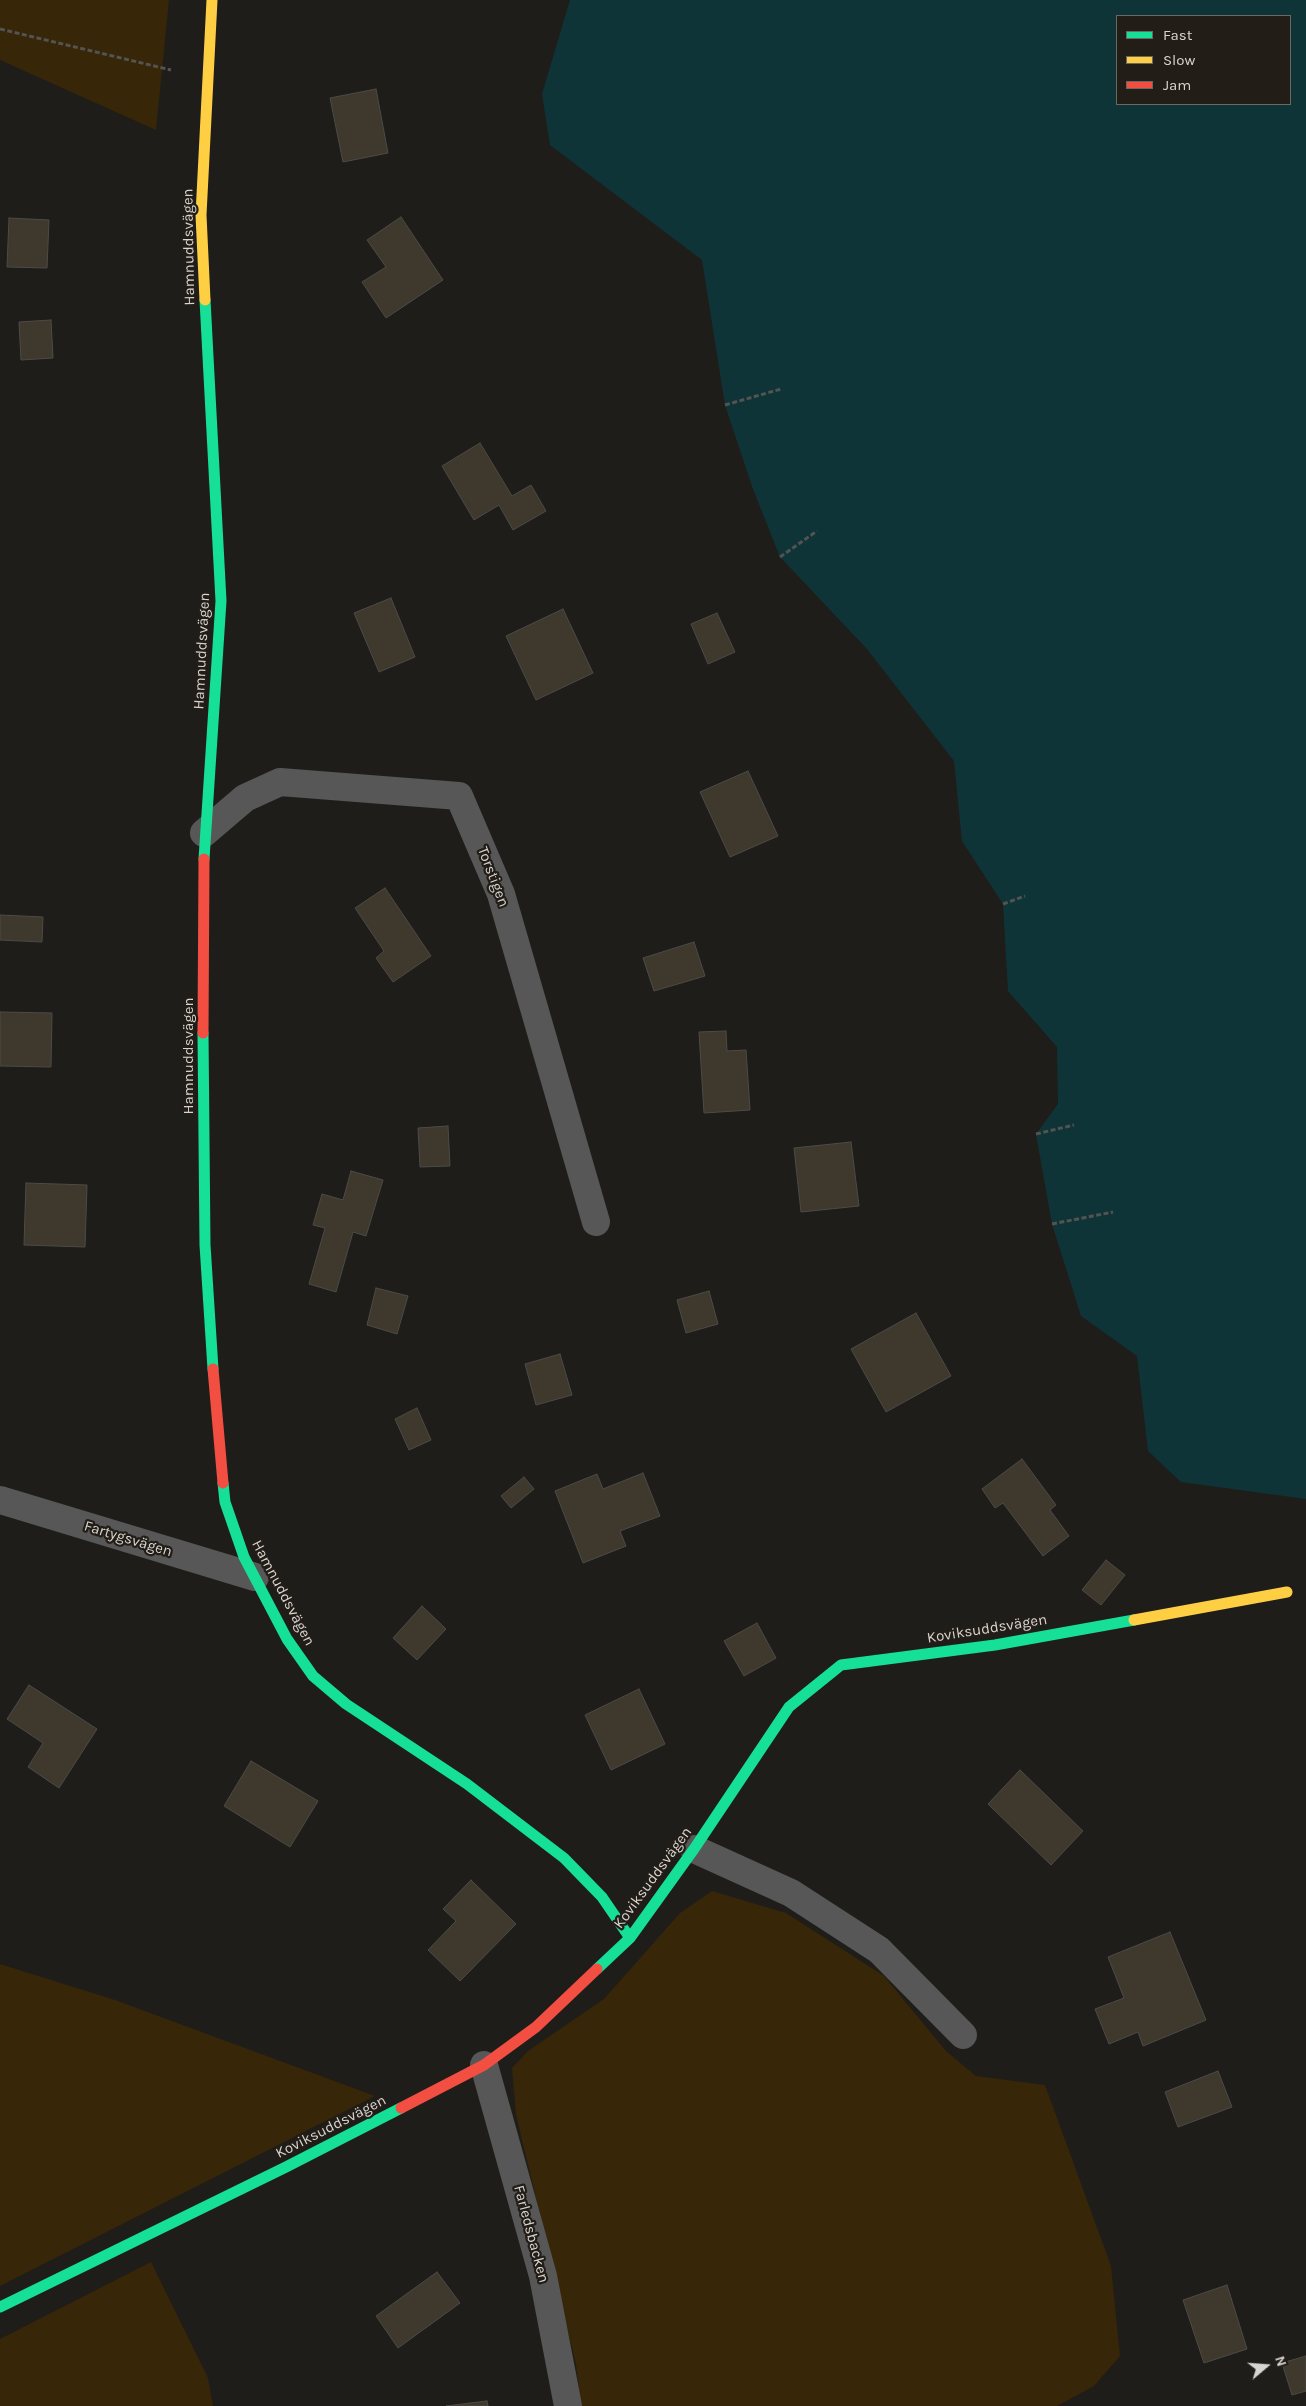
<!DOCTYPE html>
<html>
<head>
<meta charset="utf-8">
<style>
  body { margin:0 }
  #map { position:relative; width:1306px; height:2406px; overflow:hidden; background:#1f1d1a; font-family:Karla,sans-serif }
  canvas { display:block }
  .legend { position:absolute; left:1116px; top:15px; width:175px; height:90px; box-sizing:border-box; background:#221d17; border:1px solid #6b6761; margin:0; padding:6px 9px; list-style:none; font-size:15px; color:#d8d5d1 }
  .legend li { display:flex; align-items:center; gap:10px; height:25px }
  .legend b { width:25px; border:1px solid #6b6761 }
  .north { position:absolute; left:1241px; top:2341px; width:50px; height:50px; -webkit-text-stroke:4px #221d17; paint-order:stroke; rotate:72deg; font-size:14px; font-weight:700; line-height:20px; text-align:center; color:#d8d5d1 }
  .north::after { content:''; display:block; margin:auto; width:18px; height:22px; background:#d8d5d1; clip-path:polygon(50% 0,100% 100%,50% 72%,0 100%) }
</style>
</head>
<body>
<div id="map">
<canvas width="1306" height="2406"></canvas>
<ul class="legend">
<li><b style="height:6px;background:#16e098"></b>Fast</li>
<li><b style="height:6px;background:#ffcf43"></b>Slow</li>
<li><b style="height:6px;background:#f24e42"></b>Jam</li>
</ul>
<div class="north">N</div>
</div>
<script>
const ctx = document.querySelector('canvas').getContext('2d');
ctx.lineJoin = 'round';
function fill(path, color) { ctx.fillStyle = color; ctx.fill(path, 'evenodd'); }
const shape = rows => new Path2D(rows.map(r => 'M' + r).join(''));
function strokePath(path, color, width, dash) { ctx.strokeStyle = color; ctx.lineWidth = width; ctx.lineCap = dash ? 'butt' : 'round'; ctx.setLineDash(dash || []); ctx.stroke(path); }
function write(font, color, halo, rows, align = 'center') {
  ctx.font = font + ' Karla,sans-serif'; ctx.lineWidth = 4.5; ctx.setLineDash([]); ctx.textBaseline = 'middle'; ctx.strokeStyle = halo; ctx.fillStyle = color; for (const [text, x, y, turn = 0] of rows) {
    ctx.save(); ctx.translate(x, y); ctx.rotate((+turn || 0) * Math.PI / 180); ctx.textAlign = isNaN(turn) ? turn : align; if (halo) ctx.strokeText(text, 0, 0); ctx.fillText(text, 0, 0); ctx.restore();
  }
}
const green = shape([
  [0,0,169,0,156,130,0,60],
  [712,1891,786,1913,884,1976,946,2051,976,2076,1045,2085,1111,2266,1120,2356,1094,2386,1057,2406,581,2406,576,2364,516,2115,512,2068,528,2051,604,1999,680,1913],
  [0,1964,115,2000,375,2096,0,2286],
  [151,2262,208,2378,213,2406,0,2406,0,2339]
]);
const water = shape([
  [570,0,1306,0,1306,1499,1181,1482,1148,1451,1137,1356,1081,1316,1052,1224,1036,1134,1058,1104,1057,1047,1008,991,1003,904,962,841,954,761,867,649,780,557,753,489,725,405,702,260,550,145,542,94],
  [1117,16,1290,16,1290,104,1117,104]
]);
const building = shape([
  [376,89,388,153,343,162,330,98,376,89],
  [401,217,443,280,386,318,362,282,386,267,367,240,401,217],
  [9,218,49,220,47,268,7,267,9,218],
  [51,320,53,358,21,360,19,322,51,320],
  [480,443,512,496,531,485,546,511,513,530,499,505,474,520,442,466,480,443],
  [391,598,415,657,379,672,354,613,391,598],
  [563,609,593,673,536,700,506,636,563,609],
  [717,613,735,652,708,664,691,624,717,613],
  [748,771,778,836,730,857,700,792,748,771],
  [385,888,431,956,393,982,376,958,384,951,355,908,385,888],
  [0,915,43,917,42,942,0,940,0,915],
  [694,942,705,976,654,991,643,958,694,942],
  [0,1012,52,1013,51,1067,0,1066,0,1012],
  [726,1031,727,1051,746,1050,750,1110,704,1113,699,1032,726,1031],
  [448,1126,450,1166,420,1167,418,1128,448,1126],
  [851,1142,859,1206,801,1212,794,1148,851,1142],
  [351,1171,383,1180,366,1236,353,1232,336,1292,309,1284,325,1228,313,1225,322,1194,343,1200,351,1171],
  [26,1183,87,1185,85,1247,24,1245,26,1183],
  [376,1288,408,1296,397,1334,367,1325,376,1288],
  [709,1291,718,1324,686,1333,677,1300,709,1291],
  [916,1313,951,1376,886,1412,851,1349,916,1313],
  [560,1354,572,1395,536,1405,525,1364,560,1354],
  [417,1408,431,1440,409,1450,395,1419,417,1408],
  [1022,1459,1056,1505,1050,1510,1069,1536,1043,1556,1003,1503,995,1508,982,1489,1022,1459],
  [643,1473,660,1516,620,1531,626,1546,583,1563,555,1491,597,1474,603,1489,643,1473],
  [524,1477,534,1489,511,1508,501,1496,524,1477],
  [1106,1560,1125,1575,1101,1605,1082,1590,1106,1560],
  [422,1606,446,1629,417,1660,393,1638,422,1606],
  [757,1623,776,1658,744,1676,724,1641,757,1623],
  [29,1685,97,1729,59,1788,28,1767,43,1743,7,1719,29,1685],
  [639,1689,665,1744,611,1770,585,1715,639,1689],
  [251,1761,318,1801,290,1847,224,1806,251,1761],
  [1020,1770,1083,1831,1051,1865,988,1804,1020,1770],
  [471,1880,516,1924,460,1981,428,1950,456,1921,443,1909,471,1880],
  [1170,1932,1206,2020,1143,2046,1138,2032,1109,2044,1095,2009,1124,1998,1108,1957,1170,1932],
  [1218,2071,1232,2107,1178,2127,1165,2092,1218,2071],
  [437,2272,460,2303,398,2348,376,2316,437,2272],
  [1227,2285,1247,2349,1204,2363,1183,2300,1227,2285],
  [1306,2356,1306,2391,1292,2395,1282,2363,1306,2356],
  [487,2401,488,2406,446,2406,487,2401]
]);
const path = shape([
  [0,29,171,70],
  [725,405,781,389],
  [780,557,817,531],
  [1003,904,1025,896],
  [1036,1134,1074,1125],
  [1052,1224,1113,1212]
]);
const street = shape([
  [204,833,245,798,280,782,459,796,501,894,596,1222],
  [0,1500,255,1577],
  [694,1849,791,1893,879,1950,963,2035],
  [484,2065,543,2276,568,2406]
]);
const fast = shape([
  [204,859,221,601,205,300],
  [203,1033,205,1245,213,1369],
  [223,1483,225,1502,244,1557,287,1639,313,1676,346,1704,467,1784,564,1858,602,1897,630,1938],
  [597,1969,630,1938,694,1849,789,1707,841,1665,995,1645,1134,1620],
  [0,2307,286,2167,401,2108]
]);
const slow = shape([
  [205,300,201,215,212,0],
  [1134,1620,1287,1592]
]);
const jam = shape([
  [203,1033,204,859],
  [213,1369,223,1483],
  [401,2108,484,2065,536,2027,597,1969]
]);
const streetNames = [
  ["Hamnuddsvägen",189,247,-91],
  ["Hamnuddsvägen",202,651,-87],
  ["Torstigen",493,877,69],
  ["Hamnuddsvägen",189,1056,-90],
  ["Fartygsvägen",128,1539,17],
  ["Hamnuddsvägen",283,1593,62],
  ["Koviksuddsvägen",987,1629,-9],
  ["Koviksuddsvägen",653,1878,-54],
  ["Koviksuddsvägen",331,2127,-27],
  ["Farledsbacken",531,2234,75]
];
fill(green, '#372607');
fill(water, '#0f3438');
fill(building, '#3e382d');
strokePath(building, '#4d4b48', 1);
strokePath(path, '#535352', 3, [5, 2.5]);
strokePath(street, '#565756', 28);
strokePath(fast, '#16e098', 11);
strokePath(slow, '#ffcf43', 11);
strokePath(jam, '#f24e42', 11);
write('15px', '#d8d5d1', '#221d17', streetNames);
</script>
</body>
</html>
